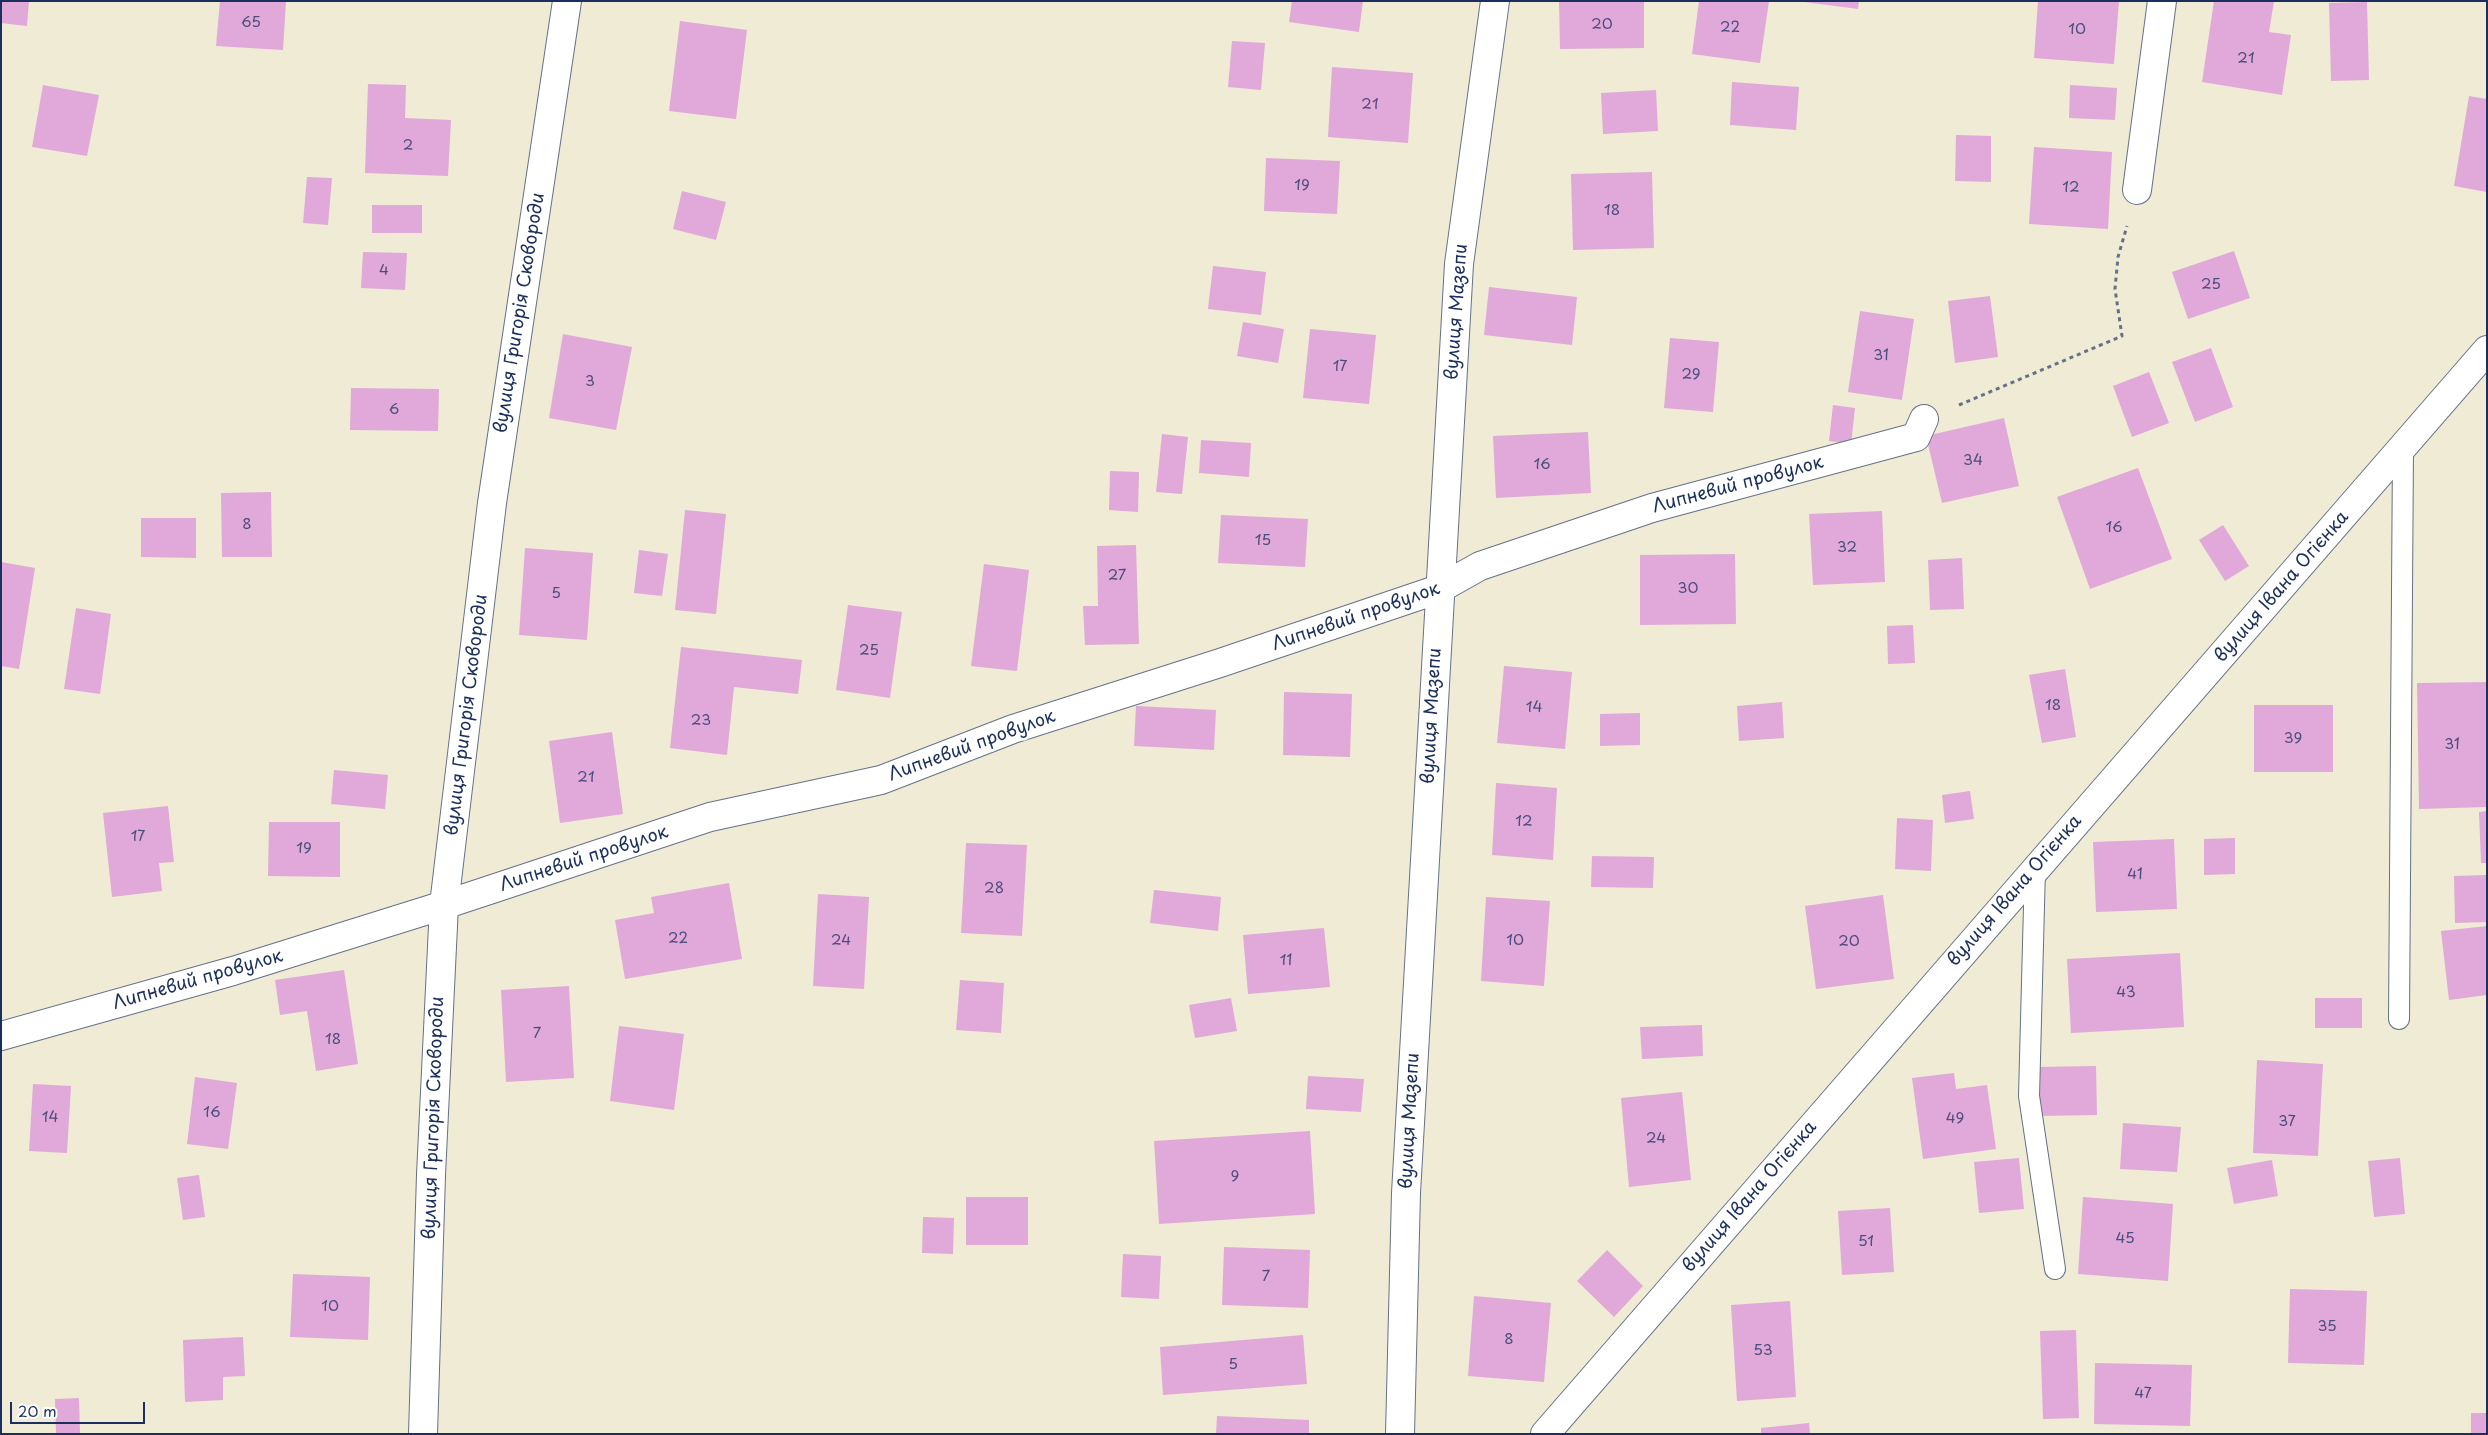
<!DOCTYPE html>
<html>
<head>
<meta charset="utf-8">
<style>
  body { margin:0 }
  #map { position:relative; width:2488px; height:1435px; overflow:hidden; background:#efebd5; font-family:"Playpen Sans",sans-serif }
  canvas { display:block }
  .frame { position:absolute; inset:0; border:2px solid #1b2f5e; pointer-events:none }
  .scale { position:absolute; left:10px; top:1402px; width:135px; height:22px; box-sizing:border-box; border:2px solid #1b2f5e; border-top:0; padding-left:6px; font-size:15px; line-height:18px; white-space:nowrap; color:#1b2f5e; -webkit-text-stroke:4px #fff; paint-order:stroke }
</style>
</head>
<body>
<div id="map">
<canvas width="2488" height="1435"></canvas>
<div class="frame"></div>
<div class="scale">20 m</div>
</div>
<script>
const ctx = document.querySelector('canvas').getContext('2d');
ctx.lineJoin = 'round';
function fill(path, color) { ctx.fillStyle = color; ctx.fill(path, 'evenodd'); }
const shape = rows => new Path2D(rows.map(r => 'M' + r).join(''));
function strokePath(path, color, width, dash) { ctx.strokeStyle = color; ctx.lineWidth = width; ctx.lineCap = dash ? 'butt' : 'round'; ctx.setLineDash(dash || []); ctx.stroke(path); }
function write(font, color, halo, rows, align = 'center') {
  ctx.font = font + ' "Playpen Sans",sans-serif'; ctx.lineWidth = 5; ctx.setLineDash([]); ctx.textBaseline = 'middle'; ctx.strokeStyle = halo; ctx.fillStyle = color; for (const [text, x, y, turn = 0] of rows) {
    ctx.save(); ctx.translate(x, y); ctx.rotate((+turn || 0) * Math.PI / 180); ctx.textAlign = isNaN(turn) ? turn : align; if (halo) ctx.strokeText(text, 0, 0); ctx.fillText(text, 0, 0); ctx.restore();
  }
}
const building = shape([
  [1,1,29,1,27,26,1,23],
  [220,1,286,1,283,50,216,46],
  [1292,1,1363,1,1359,32,1289,22],
  [1559,1,1644,1,1644,48,1560,49],
  [1699,1,1769,1,1760,63,1692,54],
  [1797,1,1859,1,1858,9],
  [2038,1,2119,1,2114,64,2034,58],
  [2214,1,2274,1,2269,32,2291,35,2282,95,2202,82],
  [2367,2,2369,80,2331,81,2329,3],
  [680,21,747,30,736,119,669,111],
  [1232,41,1265,43,1261,90,1228,87],
  [1332,67,1413,73,1408,143,1328,137],
  [1732,82,1799,87,1796,130,1730,125],
  [368,84,406,85,405,118,451,120,448,176,365,173],
  [43,85,99,95,87,156,32,147],
  [2070,85,2117,88,2115,120,2069,118],
  [1656,90,1658,131,1603,134,1601,93],
  [2469,96,2487,99,2487,192,2454,186],
  [1956,135,1991,136,1991,182,1955,181],
  [2034,147,2112,152,2108,229,2029,224],
  [1266,158,1340,161,1337,214,1264,211],
  [1652,172,1654,248,1573,250,1571,174],
  [307,177,332,178,328,225,303,223],
  [682,191,726,202,716,240,673,229],
  [372,205,422,205,422,233,372,233],
  [2234,251,2250,298,2188,319,2172,272],
  [363,252,407,253,405,290,361,288],
  [1213,266,1266,272,1261,315,1208,309],
  [1489,287,1577,297,1572,345,1484,335],
  [1990,296,1998,357,1955,363,1948,301],
  [1860,311,1914,319,1902,400,1848,392],
  [1243,322,1284,329,1278,363,1237,356],
  [1310,329,1376,335,1369,404,1303,398],
  [563,334,632,347,616,430,549,418],
  [1670,338,1719,342,1713,412,1664,408],
  [2211,348,2233,407,2195,422,2172,362],
  [2149,372,2169,423,2132,437,2113,386],
  [351,388,439,389,438,431,350,430],
  [1833,405,1855,408,1851,444,1829,441],
  [2004,418,2019,486,1942,503,1926,436],
  [1588,432,1591,493,1496,498,1493,436],
  [1162,434,1188,437,1182,494,1156,492],
  [1201,440,1251,443,1249,477,1199,473],
  [2138,468,2172,559,2090,589,2057,497],
  [1110,471,1139,472,1138,512,1109,510],
  [271,492,272,557,222,557,221,493],
  [685,510,726,514,716,614,675,610],
  [1882,511,1885,582,1813,585,1809,514],
  [1221,515,1308,519,1305,567,1218,563],
  [141,518,196,518,196,558,141,557],
  [2223,525,2249,566,2225,581,2199,540],
  [1136,545,1139,644,1085,645,1083,606,1098,606,1097,546],
  [525,548,593,553,587,640,519,635],
  [639,550,668,554,662,596,634,593],
  [1735,554,1736,624,1640,625,1640,555],
  [1962,558,1964,609,1930,610,1928,560],
  [1,562,35,568,19,669,1,666],
  [984,564,1029,570,1017,671,971,666],
  [848,605,902,612,890,698,836,690],
  [76,608,111,614,100,694,64,689],
  [1913,625,1915,663,1888,664,1887,626],
  [681,647,802,660,798,694,734,687,727,755,670,748],
  [1504,666,1572,672,1565,749,1497,743],
  [2065,669,2076,737,2042,743,2029,675],
  [2487,682,2487,807,2419,809,2417,683],
  [1284,692,1352,694,1350,757,1283,755],
  [1782,702,1784,738,1739,741,1737,706],
  [2254,705,2333,705,2333,772,2254,772],
  [1136,706,1216,710,1214,750,1134,746],
  [1640,713,1640,745,1600,746,1600,714],
  [612,732,623,814,560,823,549,741],
  [334,770,388,775,385,809,331,804],
  [1496,783,1557,788,1553,860,1492,855],
  [1970,791,1974,819,1945,823,1942,795],
  [168,806,174,862,159,863,162,891,112,897,103,813],
  [2487,811,2487,863,2481,863,2479,812],
  [1897,818,1933,820,1931,871,1895,869],
  [269,822,340,822,340,877,268,876],
  [2235,838,2235,874,2204,875,2204,839],
  [2174,839,2177,909,2096,912,2093,842],
  [966,843,1027,845,1022,936,961,933],
  [1592,856,1654,857,1653,888,1591,887],
  [2487,875,2487,922,2455,923,2454,876],
  [729,883,742,959,625,979,615,920,654,913,651,897],
  [1154,890,1221,897,1218,931,1150,923],
  [818,894,869,897,864,989,813,986],
  [1883,895,1894,979,1816,989,1805,906],
  [1486,897,1550,901,1544,986,1481,981],
  [2487,926,2487,995,2449,1000,2441,931],
  [1324,928,1330,987,1248,994,1243,935],
  [2180,953,2184,1027,2071,1033,2067,959],
  [344,970,358,1064,316,1071,307,1011,280,1015,275,980],
  [960,980,1004,983,1001,1033,956,1030],
  [569,986,574,1078,506,1082,501,990],
  [1231,998,1237,1031,1195,1038,1189,1005],
  [2315,998,2362,998,2362,1028,2315,1028],
  [1702,1025,1703,1056,1642,1059,1640,1027],
  [619,1026,684,1034,674,1110,610,1101],
  [2257,1060,2323,1064,2318,1156,2253,1153],
  [2096,1066,2097,1115,2037,1116,2036,1067],
  [1954,1073,1956,1089,1987,1085,1996,1149,1923,1159,1912,1078],
  [1308,1076,1364,1079,1361,1112,1306,1109],
  [195,1077,237,1083,228,1149,187,1144],
  [33,1084,71,1086,67,1153,29,1151],
  [1682,1092,1691,1180,1629,1187,1621,1098],
  [2123,1123,2181,1127,2177,1172,2120,1169],
  [1310,1131,1315,1214,1159,1224,1154,1141],
  [2019,1158,2024,1209,1979,1213,1974,1162],
  [2400,1158,2405,1214,2374,1217,2368,1161],
  [2272,1160,2278,1196,2234,1204,2227,1168],
  [199,1175,205,1217,183,1220,177,1178],
  [966,1197,1028,1197,1028,1245,966,1245],
  [2083,1197,2173,1204,2168,1281,2078,1274],
  [1890,1208,1894,1272,1842,1275,1838,1211],
  [923,1217,954,1218,953,1254,922,1253],
  [1224,1247,1310,1250,1308,1308,1222,1305],
  [1607,1250,1643,1286,1614,1317,1577,1281],
  [1123,1254,1161,1256,1159,1299,1121,1297],
  [293,1274,370,1277,368,1340,290,1337],
  [2290,1289,2367,1291,2364,1365,2288,1363],
  [1474,1296,1551,1303,1544,1382,1468,1376],
  [1790,1301,1796,1397,1737,1401,1731,1305],
  [2076,1330,2079,1418,2043,1419,2040,1331],
  [1303,1335,1307,1384,1163,1395,1160,1347],
  [243,1337,245,1376,223,1377,223,1400,185,1402,183,1340],
  [2095,1363,2192,1365,2190,1426,2094,1424],
  [79,1398,80,1434,56,1434,55,1399],
  [2471,1413,2487,1413,2487,1434,2471,1434],
  [1217,1416,1309,1420,1309,1434,1216,1434],
  [1809,1423,1810,1434,1761,1434,1761,1428]
]);
const path = shape([
  [1959,405,2122,336,2115,289,2118,257,2127,226]
]);
const lane = shape([
  [2035,868,2029,1096,2055,1269],
  [2399,1019,2403,449]
]);
const street = shape([
  [2137,190,2162,1],
  [1,1036,233,971,444,905,710,817,881,780,1013,729,1220,663,1439,589,1480,566,1652,508,1916,437,1924,419],
  [423,1434,431,1175,444,905,492,503,567,1],
  [1400,1434,1406,1193,1459,264,1495,1],
  [1545,1434,2487,350]
]);
const numberNames = [
  ["65",251,23],
  ["20",1602,25],
  ["22",1730,28],
  ["10",2077,30],
  ["21",2246,59],
  ["21",1370,105],
  ["2",408,146],
  ["19",1302,186],
  ["12",2071,188],
  ["18",1612,211],
  ["4",384,271],
  ["25",2211,285],
  ["31",1881,356],
  ["17",1340,367],
  ["29",1691,375],
  ["3",590,382],
  ["6",394,410],
  ["34",1973,461],
  ["16",1542,465],
  ["8",247,525],
  ["16",2114,528],
  ["15",1263,541],
  ["32",1847,548],
  ["27",1117,576],
  ["30",1688,589],
  ["5",556,594],
  ["25",869,651],
  ["18",2053,706],
  ["14",1534,708],
  ["23",701,721],
  ["39",2293,739],
  ["31",2452,745],
  ["21",586,778],
  ["12",1524,822],
  ["17",138,837],
  ["19",304,849],
  ["41",2135,875],
  ["28",994,889],
  ["22",678,939],
  ["24",841,941],
  ["10",1515,941],
  ["20",1849,942],
  ["11",1286,961],
  ["43",2126,993],
  ["7",537,1034],
  ["18",333,1040],
  ["16",212,1113],
  ["14",50,1118],
  ["49",1955,1119],
  ["37",2287,1122],
  ["24",1656,1139],
  ["9",1235,1177],
  ["45",2125,1239],
  ["51",1866,1242],
  ["7",1266,1277],
  ["10",330,1307],
  ["35",2327,1327],
  ["8",1509,1340],
  ["53",1763,1351],
  ["5",1233,1365],
  ["47",2143,1394]
];
const streetNames = [
  ["вулиця Мазепи",1457,312,-86],
  ["вулиця Григорія Сковороди",520,313,-81],
  ["Липневий провулок",1738,485,-15],
  ["вулиця Івана Огієнка",2282,587,-49],
  ["Липневий провулок",1356,617,-19],
  ["вулиця Григорія Сковороди",467,715,-83],
  ["вулиця Мазепи",1432,716,-87],
  ["Липневий провулок",972,746,-20],
  ["Липневий провулок",584,859,-18],
  ["вулиця Івана Огієнка",2015,891,-49],
  ["Липневий провулок",198,980,-16],
  ["вулиця Григорія Сковороди",434,1118,-88],
  ["вулиця Мазепи",1410,1121,-87],
  ["вулиця Івана Огієнка",1750,1197,-49]
];
fill(building, '#e0a9d9');
strokePath(lane, '#657188', 22);
strokePath(street, '#657188', 30);
strokePath(path, '#657188', 3, [4, 4]);
strokePath(lane, '#fff', 20);
strokePath(street, '#fff', 28);
write('15px', '#4c4e7d', null, numberNames);
write('18px', '#1b2f5e', '#fff', streetNames);
</script>
</body>
</html>
